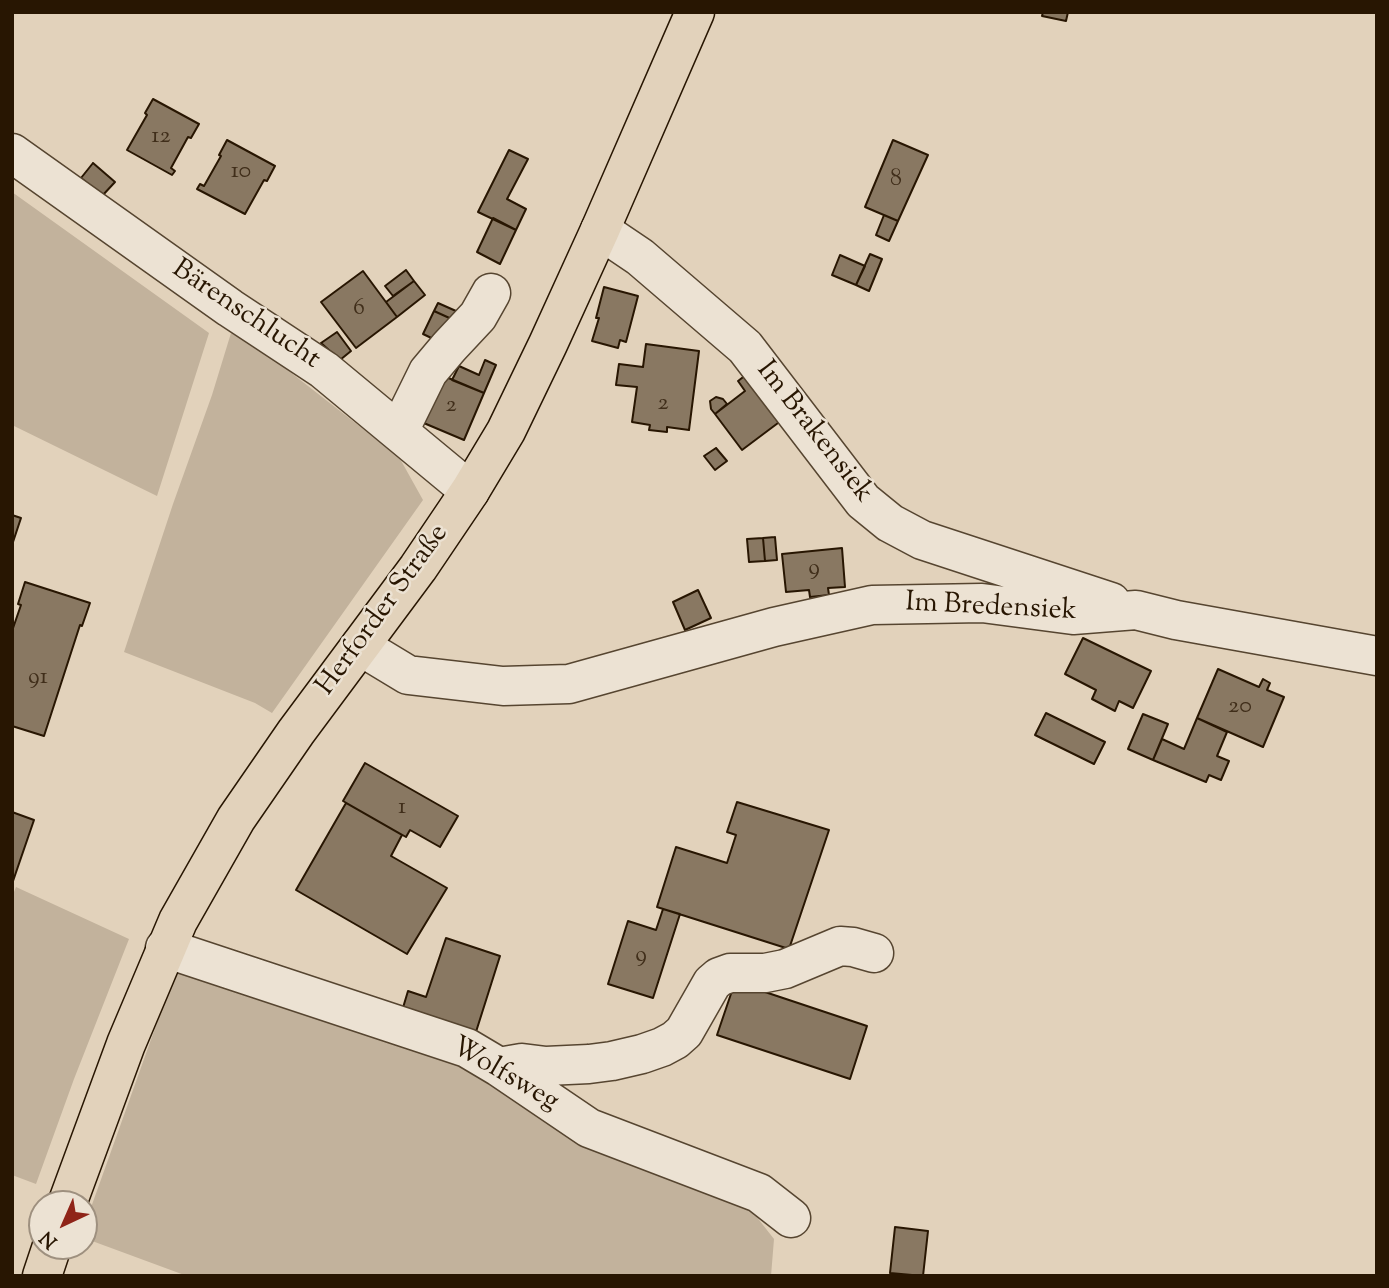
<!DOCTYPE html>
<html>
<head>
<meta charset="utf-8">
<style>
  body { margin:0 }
  #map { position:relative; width:1389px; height:1288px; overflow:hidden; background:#e2d2bb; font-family:"Sorts Mill Goudy",serif }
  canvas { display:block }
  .frame { position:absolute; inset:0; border:14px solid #281602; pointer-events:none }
  .north { position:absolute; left:28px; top:1190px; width:70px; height:70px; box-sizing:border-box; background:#ece2d3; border:2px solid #9e907f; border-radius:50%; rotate:224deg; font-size:19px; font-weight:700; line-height:28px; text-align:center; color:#281602 }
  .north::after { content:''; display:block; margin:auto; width:24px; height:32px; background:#8f2418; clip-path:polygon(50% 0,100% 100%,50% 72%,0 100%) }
</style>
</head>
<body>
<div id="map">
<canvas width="1389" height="1288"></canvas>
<div class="frame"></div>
<div class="north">N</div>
</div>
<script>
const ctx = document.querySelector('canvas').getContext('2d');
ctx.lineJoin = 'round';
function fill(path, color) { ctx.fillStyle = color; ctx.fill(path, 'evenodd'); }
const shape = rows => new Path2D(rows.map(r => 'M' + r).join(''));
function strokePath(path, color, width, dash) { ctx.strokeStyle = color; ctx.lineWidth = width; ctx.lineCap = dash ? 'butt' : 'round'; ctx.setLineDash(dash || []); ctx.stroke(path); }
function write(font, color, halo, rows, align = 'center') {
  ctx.font = font + ' "Sorts Mill Goudy",serif'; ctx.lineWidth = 5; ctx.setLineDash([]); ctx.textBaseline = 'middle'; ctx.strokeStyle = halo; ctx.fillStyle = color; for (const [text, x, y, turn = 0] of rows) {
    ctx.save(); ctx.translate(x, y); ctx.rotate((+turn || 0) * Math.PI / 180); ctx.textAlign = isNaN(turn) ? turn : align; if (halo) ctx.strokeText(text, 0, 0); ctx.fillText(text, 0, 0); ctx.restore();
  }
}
const green = shape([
  [12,192,209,333,157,496,12,425],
  [231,333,267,354,399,457,423,500,272,713,255,703,124,652,173,504,212,395],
  [16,887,129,939,74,1079,36,1184,12,1175,12,897],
  [178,964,464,1056,752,1211,774,1239,771,1276,187,1276,84,1238,84,1227]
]);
const building = shape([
  [1043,12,1068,12,1066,21,1042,16,1043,12],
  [153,99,199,124,191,138,188,137,171,168,175,171,172,175,127,150,147,115,145,113,153,99],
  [227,140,275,166,267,181,264,180,245,214,197,189,200,184,204,186,221,156,219,155,227,140],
  [893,140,928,155,898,221,865,207,893,140],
  [509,150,528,159,507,199,526,209,516,230,478,212,509,150],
  [93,163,115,182,102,196,81,178,93,163],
  [884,215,898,221,889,241,876,235,884,215],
  [493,218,516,230,500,264,477,252,493,218],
  [870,254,882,259,869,291,856,285,870,254],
  [840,255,865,266,856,285,832,275,840,255],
  [406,270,414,281,393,296,385,286,406,270],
  [363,271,397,317,356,348,321,302,363,271],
  [414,281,425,295,397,317,386,302,414,281],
  [604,287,638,296,626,342,620,340,618,348,592,341,599,318,596,318,604,287],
  [438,303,465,315,456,321,434,311,438,303],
  [434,311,456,321,446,345,423,334,434,311],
  [337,332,351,351,340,360,321,343,337,332],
  [646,344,699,351,689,430,667,427,667,432,649,430,650,425,632,422,637,387,616,385,619,364,643,367,646,344],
  [485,360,496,365,484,393,452,380,459,366,479,375,485,360],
  [751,371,786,417,742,450,715,414,745,391,738,381,751,371],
  [439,374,484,393,464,440,419,421,439,374],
  [716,397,723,399,727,404,715,414,711,409,710,401,716,397],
  [716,448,727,461,715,470,704,456,716,448],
  [12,515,21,518,12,545,12,515],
  [775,537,777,560,765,561,763,538,775,537],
  [763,538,765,561,749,562,747,539,763,538],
  [842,548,845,587,828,588,829,595,810,597,809,590,786,592,782,554,842,548],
  [25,582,90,603,82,626,80,625,44,736,12,726,12,631,21,605,18,604,25,582],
  [698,590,711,618,685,630,673,602,698,590],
  [1083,638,1151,671,1133,708,1119,701,1115,711,1092,699,1096,690,1065,674,1083,638],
  [1218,669,1259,687,1263,679,1270,683,1267,690,1284,697,1263,747,1197,718,1218,669],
  [1046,713,1105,742,1094,764,1035,735,1046,713],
  [1143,714,1168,724,1153,760,1128,749,1143,714],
  [1197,718,1227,732,1217,756,1229,761,1221,780,1209,775,1206,782,1153,760,1162,739,1184,749,1197,718],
  [365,763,458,816,440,847,410,830,406,837,343,801,365,763],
  [737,802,829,830,789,949,657,907,676,847,727,863,736,835,727,832,737,802],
  [346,803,402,835,391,856,447,888,407,954,296,890,346,803],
  [12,812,34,820,12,884,12,812],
  [663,909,680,914,653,998,608,984,628,921,656,930,663,909],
  [446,938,500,956,475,1035,402,1011,408,991,426,997,446,938],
  [735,982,867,1026,850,1079,717,1035,735,982],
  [895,1227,928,1231,923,1276,890,1273,895,1227]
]);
const minor = shape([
  [12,153,230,308,324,370,470,491],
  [600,230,640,257,745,347,863,501,890,523,922,540,1111,602],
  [399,431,428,372,449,347,478,316,491,293],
  [360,646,408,675,503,686,569,684,774,627,872,605,982,603,1073,615,1136,610,1176,620,1377,656],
  [165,948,467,1048,499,1067,589,1128,759,1193,791,1218],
  [499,1067,522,1063,546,1066,589,1064,612,1061,642,1054,662,1047,675,1040,684,1032,712,983,719,977,730,973,765,973,785,969,840,946,853,947,874,953]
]);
const major = shape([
  [67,1204,126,1044,178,921,236,819,296,732,418,568,470,491,506,431,548,344,600,230,695,12],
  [42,1276,52,1246]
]);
const numberNames = [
  ["12",161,138],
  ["10",241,173],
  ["8",896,181],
  ["6",359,310],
  ["2",663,405],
  ["2",451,407],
  ["9",814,570],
  ["91",38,679],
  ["20",1240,708],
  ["1",402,809],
  ["9",641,957]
];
const streetNames = [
  ["Bärenschlucht",245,316,34],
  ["Im Brakensiek",813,433,52],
  ["Im Bredensiek",991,609,3],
  ["Herforder Straße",384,611,-54],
  ["Wolfsweg",504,1076,30]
];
fill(green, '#c2b29c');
fill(building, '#897862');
strokePath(building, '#281602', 2);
strokePath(minor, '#564530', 41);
strokePath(major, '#281602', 41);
strokePath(minor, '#ece2d3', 38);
strokePath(major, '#e2d2bb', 38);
write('24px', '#402e1a', null, numberNames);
write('28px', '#281602', '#ece2d3', streetNames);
</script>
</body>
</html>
